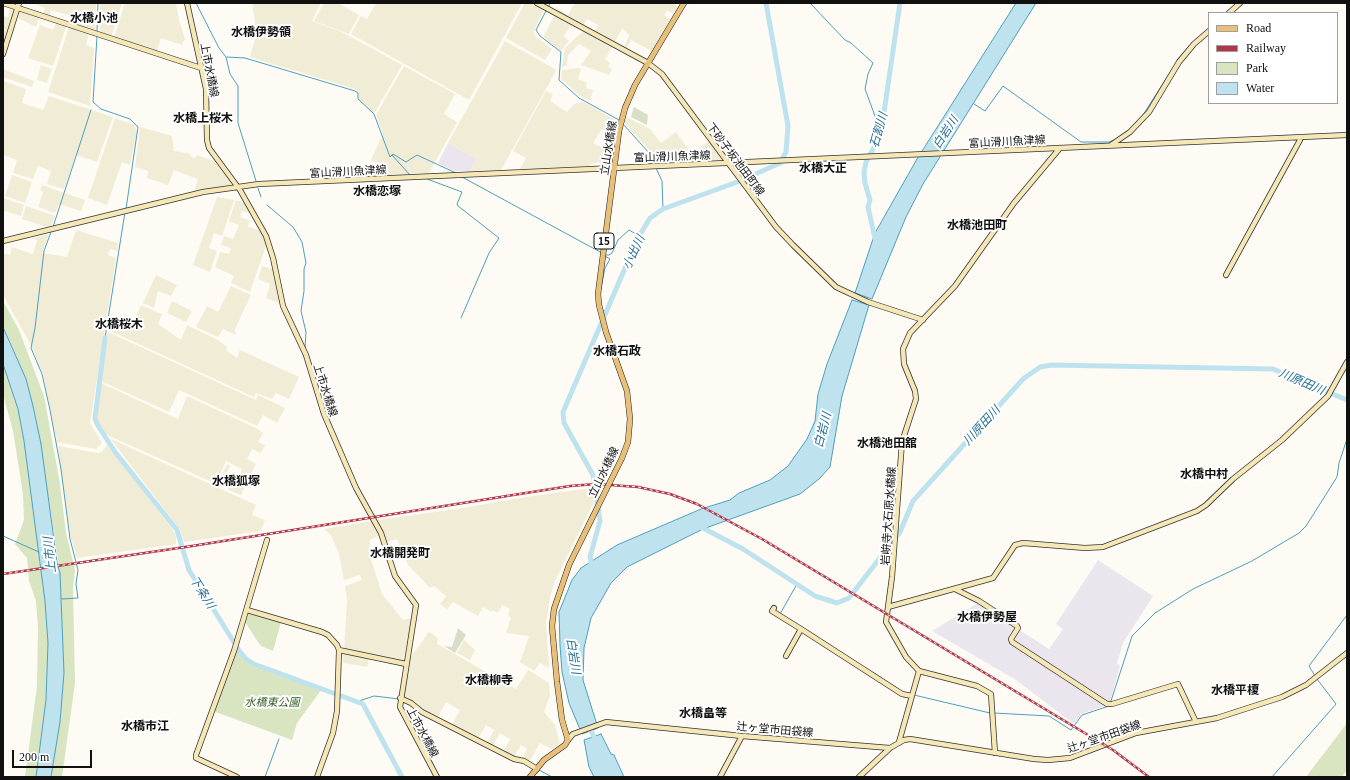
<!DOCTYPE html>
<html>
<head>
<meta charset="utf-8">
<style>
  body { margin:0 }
  #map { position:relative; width:1350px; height:780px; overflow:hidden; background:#fefbf4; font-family:Georgia,serif }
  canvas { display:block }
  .frame { position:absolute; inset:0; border:4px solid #101010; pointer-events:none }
  .legend { position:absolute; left:1208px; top:12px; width:130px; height:92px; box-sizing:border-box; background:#fff; border:1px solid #9f9f9f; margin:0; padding:5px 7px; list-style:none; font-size:12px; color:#101010 }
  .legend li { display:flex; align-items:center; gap:8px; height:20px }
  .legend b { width:20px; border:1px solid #9f9f9f }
  .scale { position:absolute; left:12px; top:750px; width:80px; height:18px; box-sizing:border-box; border:2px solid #101010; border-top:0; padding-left:5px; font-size:12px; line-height:14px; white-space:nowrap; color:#101010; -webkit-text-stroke:3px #fff; paint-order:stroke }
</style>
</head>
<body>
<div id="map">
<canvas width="1350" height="780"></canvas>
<div class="frame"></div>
<ul class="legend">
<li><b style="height:5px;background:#e8c079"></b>Road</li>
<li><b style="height:5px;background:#b0374b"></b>Railway</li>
<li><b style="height:11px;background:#d8e5c0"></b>Park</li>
<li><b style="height:11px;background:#bee3ef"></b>Water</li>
</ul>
<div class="scale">200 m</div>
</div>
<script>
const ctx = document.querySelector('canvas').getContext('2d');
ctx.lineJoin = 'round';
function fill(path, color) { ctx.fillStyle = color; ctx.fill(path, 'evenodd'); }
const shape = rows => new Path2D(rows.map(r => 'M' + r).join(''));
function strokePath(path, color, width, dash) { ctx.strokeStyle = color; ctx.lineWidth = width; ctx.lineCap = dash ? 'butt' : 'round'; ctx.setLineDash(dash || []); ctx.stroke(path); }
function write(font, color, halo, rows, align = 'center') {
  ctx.font = font + ' Georgia,"Noto Sans JP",serif'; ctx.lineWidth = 4; ctx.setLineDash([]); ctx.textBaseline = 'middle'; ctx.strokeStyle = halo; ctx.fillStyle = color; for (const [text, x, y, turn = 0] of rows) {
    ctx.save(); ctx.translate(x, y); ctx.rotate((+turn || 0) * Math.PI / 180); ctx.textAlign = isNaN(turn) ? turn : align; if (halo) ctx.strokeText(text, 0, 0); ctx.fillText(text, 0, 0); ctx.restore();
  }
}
const industrial = shape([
  [448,143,477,159,470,171,454,171,438,163],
  [1098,560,1153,596,1123,643,1117,663,1120,666,1110,702,1105,706,1081,714,1074,724,1016,680,932,631,978,603,1049,649,1063,629,1056,624]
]);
const farmland = shape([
  [33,3,96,3,95,32,69,24,72,16,51,10,49,17,43,15,45,8],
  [100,3,122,3,111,37,100,33],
  [125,3,176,3,179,20,185,39,182,45,161,38,157,51,114,38],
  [252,3,321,3,312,21,342,32,402,65,374,114,359,100,359,92,355,89,250,57,256,35,253,34,255,22],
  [324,3,338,3,359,15,349,34,314,21],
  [376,3,522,3,469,100,351,34,361,16,367,19],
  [525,3,533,3,544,9,534,31,535,36,552,49,545,60,506,38],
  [575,3,673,3,678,7,673,14,667,10,664,15,670,19,652,51,631,40,626,50,624,48,629,35,622,28,614,44,594,33,598,25,587,19,583,27,555,11,557,8,568,15],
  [10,8,14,12,5,40,3,40,3,16,8,17],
  [20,11,39,17,36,27,18,18],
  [555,15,572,24,564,36,569,41,561,51,543,37],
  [56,23,66,27,53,66,28,58,40,25,53,30],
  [69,27,89,33,86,45,94,48,90,106,48,92],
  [583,31,612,47,605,59,610,63,608,67,612,69,609,75,581,65,591,51,579,44,568,55,567,66,562,67,565,48],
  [505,41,555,69,556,71,501,170,470,171,477,159,448,143],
  [41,65,52,69,47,83,37,80],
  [404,66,455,94,444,114,457,122,429,173,381,175,383,166,371,160,383,134,376,115],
  [579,68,581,69,578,79,587,83,586,88,593,90,590,101,579,95,561,79,562,70],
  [3,69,34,81,32,87,3,77],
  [3,81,26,89,22,103,43,110,49,96,113,117,97,162,76,155,64,189,47,184,51,171,38,166,33,179,13,173,17,160,3,155],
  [546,91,553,94,550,101,567,112,574,104,584,102,619,122,616,136,602,129,593,143,614,154,613,163,601,165,599,162,591,164,590,166,520,169,526,158,513,151],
  [625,116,650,129,661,143,676,132,691,153,709,141,721,158,721,160,657,162,650,151,623,121],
  [115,118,134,125,137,132,130,165,122,162,107,205,88,198],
  [140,127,172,136,174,151,191,154,190,156,195,158,197,155,214,161,231,182,231,185,194,192,198,179,174,170,168,185,147,178,148,171,135,167],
  [12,175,32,182,25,203,5,196],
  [42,185,85,200,81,211,59,204,55,213,38,207,43,192,40,190],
  [217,197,234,200,222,236,214,233,209,248,217,251,210,272,193,265],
  [3,198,24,205,21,216,5,211,3,215],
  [236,200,245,203,252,214,242,211,240,217,249,220,248,227,261,231,267,243,250,292,231,283,234,276,215,267,220,252,229,254,231,248,221,245,224,236,233,239,239,225,229,221],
  [26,206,55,216,51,226,46,227,22,219],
  [76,230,118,243,117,251,110,249,108,255,116,258,90,423,102,443,96,449,57,442,43,374,32,347,3,295,3,253,10,255,12,247,33,254,37,240,32,238,49,234,42,253,67,257],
  [262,266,273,269,279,303,266,298,270,284,258,279],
  [156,275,177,285,171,296,158,291,154,308,143,303],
  [231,286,251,295,235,329,236,335,223,329,218,337,196,327,207,306,218,312],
  [172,301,192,311,186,322,167,313],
  [141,305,162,314,158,324,181,340,187,325,218,340,227,347,226,350,237,358,240,350,299,377,289,399,276,393,272,399,256,393,254,397,108,330,111,315,132,324],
  [108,332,256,400,258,395,285,408,277,423,263,415,257,426,179,390,169,412,101,381],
  [101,383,178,419,187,396,256,428,263,433,258,442,265,445,261,453,252,449,247,459,256,464,241,495,228,490,231,483,221,478,227,464,230,466,227,473,238,479,242,469,226,461,216,483,214,483,107,435,97,421],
  [111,439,256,505,252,515,265,520,261,531,184,542,180,530],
  [107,445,171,527,176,536,176,544,77,558,70,535,58,446,98,453,102,452],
  [593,488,594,502,555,581,550,597,546,624,549,668,540,663,534,671,520,662,529,636,506,633,511,618,508,615,510,609,502,605,498,613,493,610,492,612,483,607,478,616,453,602,447,609,440,604,446,596,434,586,430,588,408,565,397,539,387,542,377,520,457,509,532,496],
  [372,521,380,535,370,540,369,553,382,594,403,620,412,618,403,662,344,651,347,600,345,586,362,580,360,575,344,580,339,554,331,535,324,529],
  [429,632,438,638,437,644,516,689,528,670,549,683,550,696,544,712,555,725,560,744,552,749,540,743,529,762,522,759,527,749,521,745,514,757,503,752,510,739,500,733,493,746,487,743,494,730,486,725,478,739,452,725,460,710,446,702,437,718,404,698,410,658],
  [464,640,475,650,470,660,457,653],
  [343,654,369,659,367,667,343,663]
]);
const green = shape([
  [3,301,19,330,44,396,60,484,66,533,75,570,73,588,75,683,62,777,51,777,64,673,60,573,37,423,15,353,3,326],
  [3,364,18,409,24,441,45,601,48,643,46,700,36,777,25,777,37,686,38,629,36,601,29,581,27,558,15,544,24,520,23,494,13,431,3,394],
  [248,612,281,622,273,651,261,646,258,642,245,622],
  [236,651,240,652,246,659,254,664,322,689,297,723,292,740,213,711],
  [1347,723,1347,770,1342,777,1306,777]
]);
const cemetery = shape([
  [634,107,648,115,647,125,631,117],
  [458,628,466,635,455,653,444,646,452,647]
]);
const water = shape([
  [1016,3,1036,3,923,184,906,217,872,299,855,293,875,233,917,159,1016,3],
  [852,300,869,305,842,396,830,467,819,479,800,494,703,529,627,567,611,583,591,618,584,648,583,680,598,728,582,734,569,703,562,672,560,645,559,612,572,580,581,568,617,545,701,509,730,500,739,493,770,480,788,466,807,439,815,421,818,394,827,364,852,300],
  [3,327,26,379,33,406,41,444,57,562,60,573,64,673,60,722,51,777,36,777,46,700,48,643,45,601,24,441,18,409,3,364,3,327],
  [601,734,611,754,614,755,624,777,594,777,589,767,584,740,601,734]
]);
const stream = shape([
  [196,3,219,48,226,57,230,74,238,86,238,123,256,181],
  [810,3,845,40,851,43,873,63,868,74,865,89,881,132],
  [548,8,550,3],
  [546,11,536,30,540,36,561,52,559,80,579,98,619,120],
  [97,32,98,3],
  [97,36,93,102,101,109,130,119,138,127,126,209],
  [227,57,245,58,355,91,358,93,358,99,374,114,390,157,393,154,406,162,417,155,456,173],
  [1177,60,1191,44],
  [974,104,985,111,1003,86,1081,142,1109,142,1114,140],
  [1143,115,1176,63],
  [623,124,650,154,655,165],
  [1123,134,1129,130],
  [392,155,410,175],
  [656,168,662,181,663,209],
  [462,177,602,253],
  [427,179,462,192,457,204,458,206,499,238,489,253,461,318],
  [258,188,261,197],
  [267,205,293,227,302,242,306,263,304,269,304,291,301,311,306,332,305,348],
  [53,227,91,110],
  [51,232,44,251,35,328,31,348,42,374,50,410,61,469,70,539,78,570,76,584,78,598,62,599],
  [604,255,609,255,612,253,618,240,629,230,636,234,638,238],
  [601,288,605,268,610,259,605,256],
  [602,309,606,313],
  [105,338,125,212],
  [316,381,327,412],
  [3,536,39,552],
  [780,614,797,584],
  [874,673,903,692],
  [1315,676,1309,666,1347,615],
  [914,695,990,713],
  [359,701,374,696,399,699],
  [1111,701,1132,636,1155,613,1193,589,1252,561,1299,533,1306,526,1337,477,1339,463,1347,439],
  [994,713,1049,716,1071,730,1082,715,1109,706],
  [539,770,552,777],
  [265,777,279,739],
  [1272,777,1336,704,1317,679]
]);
const river = shape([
  [876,243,868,207,870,200,865,183,864,172,866,162,878,140,882,126,900,3],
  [105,338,95,418,97,424,115,452,177,530,189,570,240,652,246,659,254,664,363,704,402,777],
  [699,526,743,549,815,596,837,603,849,598,900,532,913,501,1023,379,1040,367,1052,365,1273,369,1347,400],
  [592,566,590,557,600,521,593,475,564,423,563,412,638,238,650,218,663,209,740,181,780,163,786,152,788,126,766,3],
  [588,725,596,741]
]);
const secondary = shape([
  [3,3,201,68],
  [187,3,206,89,207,140,209,148,240,190,266,236,273,258,283,306,306,355,324,414,356,488,381,533,395,576,416,605,400,707,437,777],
  [537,3,648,63,662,74,776,227,793,245,836,287,868,302,923,320],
  [1229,13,1240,3],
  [3,54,19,3],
  [1111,145,1130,132,1149,112,1179,62,1194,44,1209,31],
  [3,241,203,192,259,184,1347,135],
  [1226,275,1300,140],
  [955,589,979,601,1017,626,1018,628,1011,639,1012,642,1107,704,1112,704,1178,684,1196,722],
  [888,607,993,578,1015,545,1023,543,1085,548,1103,547,1197,511,1206,505,1233,479,1282,440,1328,396,1347,362],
  [774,608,772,611,801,629,902,694,912,696],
  [247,610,322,632,328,635,337,645,339,650,337,711,333,733,317,777],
  [339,650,406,664],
  [786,656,801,629],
  [400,698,411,703,422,712,514,759,524,761,537,769],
  [568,740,573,734,606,722,742,736,890,748],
  [899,742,919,671],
  [995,753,991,694,977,686,919,671,906,657,886,622,892,577,902,442,916,399,915,391,904,364,903,349,910,333,955,286,1014,203,1060,148],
  [237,777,196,758,196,755,234,651,267,540],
  [720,777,742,736],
  [859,777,890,748,904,740,910,739,1034,759,1048,760,1070,758,1136,733,1217,718,1282,697,1306,685,1347,653]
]);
const primary = shape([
  [610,482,622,458,628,442,630,419,627,391,606,332,599,305,598,294,619,131,625,108,635,85,684,3],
  [530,777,544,760,565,745,568,740,562,720,557,682,552,626,554,609,569,565,606,490]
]);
const rail = shape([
  [3,574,192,546,570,486,596,484,638,487,670,494,697,504,762,539,1113,750,1149,777]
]);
const primaryBridge = shape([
  [606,490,610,482]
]);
const shields = [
  [604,241,20]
];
const shieldNames = [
  ["15",604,241]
];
const streetNames = [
  ["上市水橋線",210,70,79],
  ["富山滑川魚津線",1007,141,-3],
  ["立山水橋線",608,148,-81],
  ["富山滑川魚津線",672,156,-2],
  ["下砂子坂池田町線",736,159,53],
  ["富山滑川魚津線",348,171,-3],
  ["上市水橋線",326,390,72],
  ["立山水橋線",603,472,-64],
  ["岩峅寺大石原水橋線",888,516,-86],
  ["辻ヶ堂市田袋線",775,729,5],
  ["上市水橋線",423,732,62],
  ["辻ヶ堂市田袋線",1104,736,-19]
];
const parkNames = [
  ["水橋東公園",272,702]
];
const neighbourhoodNames = [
  ["水橋小池",94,17],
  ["水橋伊勢領",261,31],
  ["水橋上桜木",203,117],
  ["水橋大正",823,167],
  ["水橋恋塚",377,190],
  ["水橋池田町",977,224],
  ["水橋桜木",119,323],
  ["水橋石政",617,350],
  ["水橋池田舘",887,442],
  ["水橋中村",1204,473],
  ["水橋狐塚",236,480],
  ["水橋開発町",400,552],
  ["水橋伊勢屋",987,616],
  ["水橋柳寺",489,679],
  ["水橋平榎",1235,689],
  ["水橋畠等",703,712],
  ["水橋市江",145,725]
];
const waterNames = [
  ["石割川",878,130,-74],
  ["白岩川",945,132,-57],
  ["小出川",633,252,-65],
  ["川原田川",1302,381,23],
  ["川原田川",981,425,-48],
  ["白岩川",822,430,-76],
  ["上市川",49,555,-96],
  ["下条川",203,592,58],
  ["白岩川",574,656,81]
];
fill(industrial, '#ebe6ed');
fill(farmland, '#f1ecd6');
fill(green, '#d8e5c0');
fill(cemetery, '#d9dfc6');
fill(water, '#bee3ef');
strokePath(water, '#4e9ebe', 1);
strokePath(stream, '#4e9ebe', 1);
strokePath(river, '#bee3ef', 5);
strokePath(secondary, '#323232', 6);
strokePath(primary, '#212121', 6);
strokePath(secondary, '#f6e7b7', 4.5);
strokePath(primary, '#e8c079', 5);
strokePath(rail, '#b0374b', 2.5);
strokePath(rail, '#fff', 1, [3]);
strokePath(primaryBridge, '#212121', 6, []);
strokePath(primaryBridge, '#e8c079', 5);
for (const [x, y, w] of shields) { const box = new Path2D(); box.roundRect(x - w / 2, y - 8, w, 16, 3); ctx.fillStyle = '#fff'; ctx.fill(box); strokePath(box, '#101010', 1); }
write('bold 10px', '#101010', null, shieldNames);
write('11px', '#101010', '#fff', streetNames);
write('italic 11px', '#3a6127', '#fff', parkNames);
write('bold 12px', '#101010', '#fff', neighbourhoodNames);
write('italic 12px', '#277194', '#fff', waterNames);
</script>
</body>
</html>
